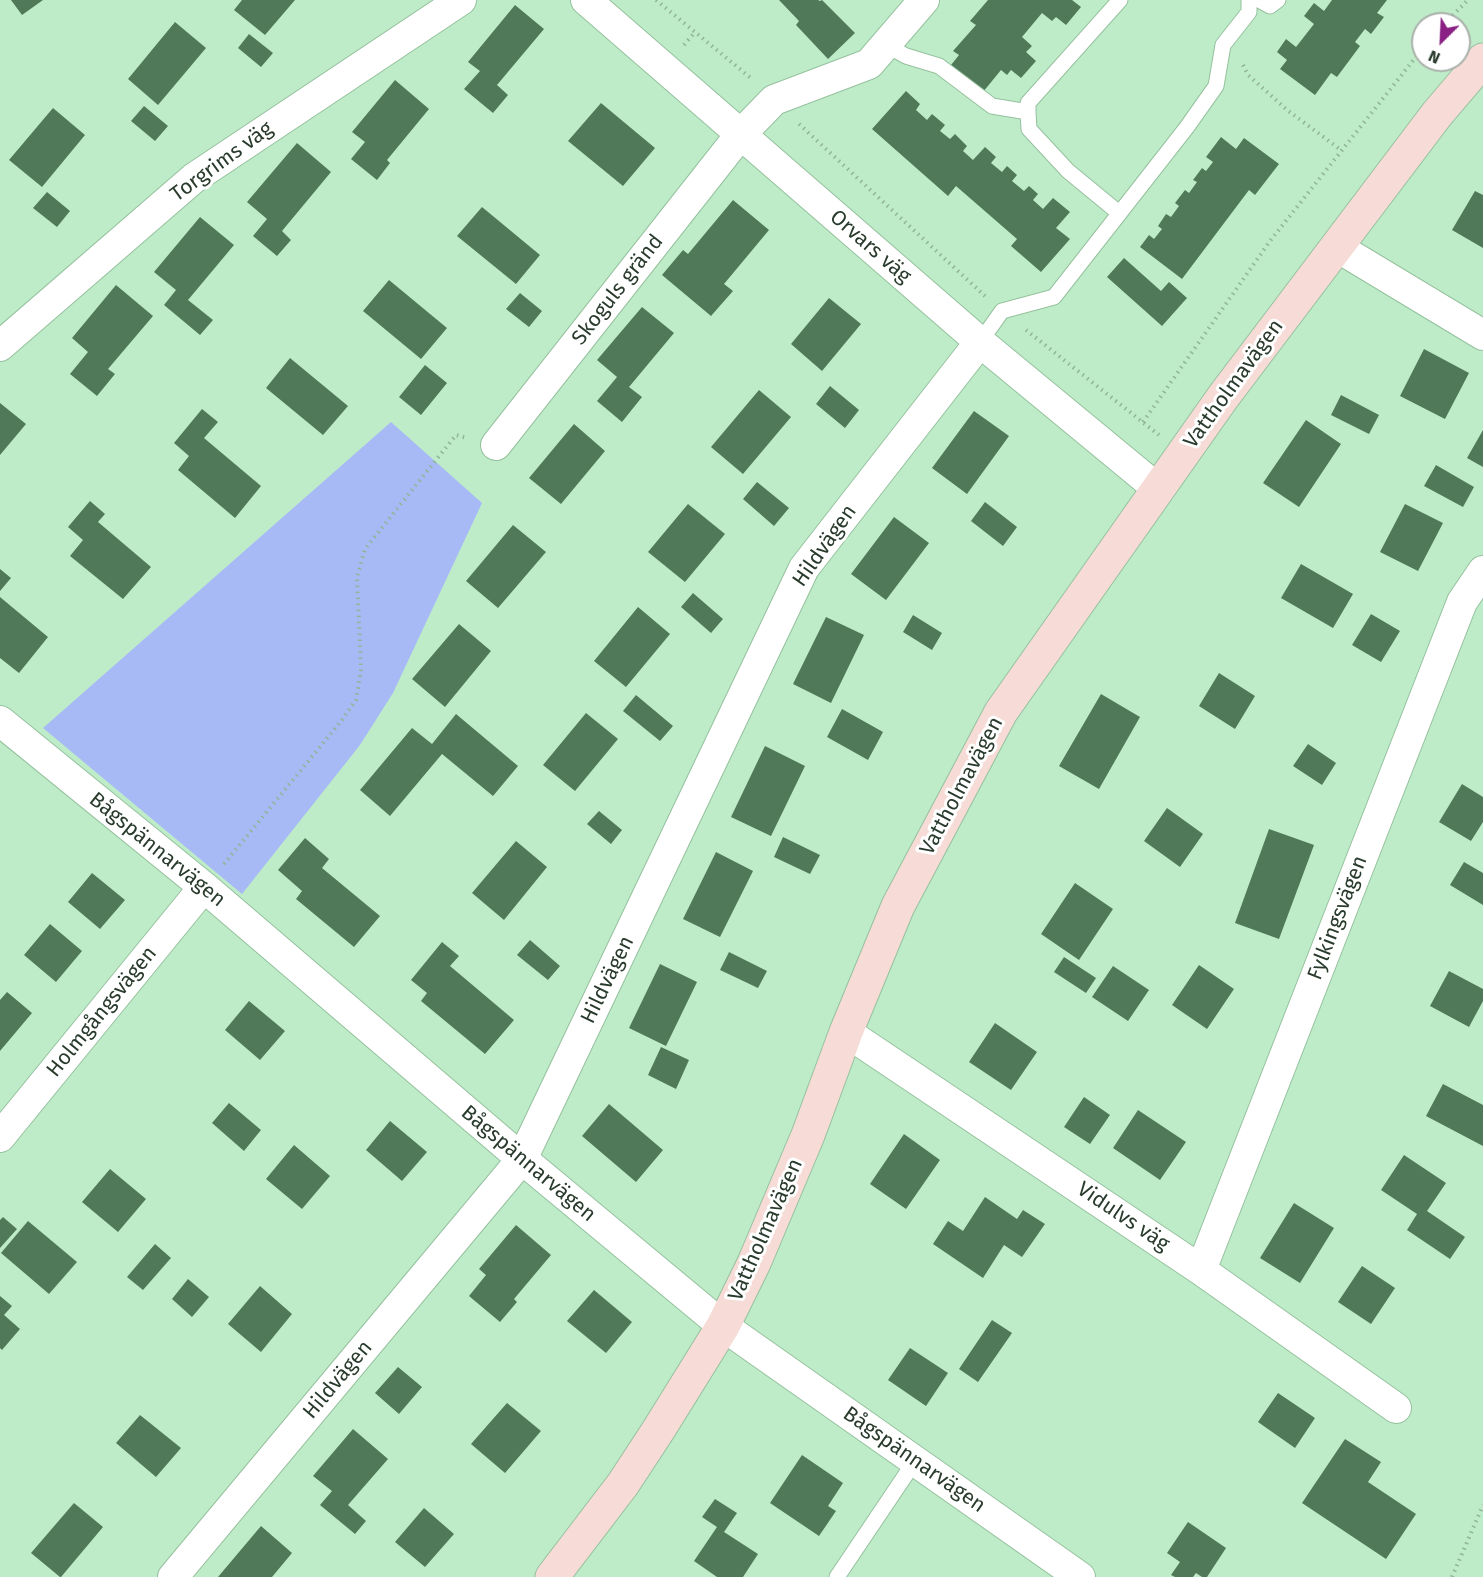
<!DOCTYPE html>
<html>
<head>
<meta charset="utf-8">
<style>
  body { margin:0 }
  #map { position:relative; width:1483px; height:1577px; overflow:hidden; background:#bfecc8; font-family:"Fira Sans",sans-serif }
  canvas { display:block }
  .north { position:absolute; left:1411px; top:12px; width:60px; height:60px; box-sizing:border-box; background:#fff; border:2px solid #a9b1ab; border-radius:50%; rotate:204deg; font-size:16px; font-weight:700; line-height:24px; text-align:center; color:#293b2d }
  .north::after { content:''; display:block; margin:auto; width:21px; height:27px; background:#8a1f84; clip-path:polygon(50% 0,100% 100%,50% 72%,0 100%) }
</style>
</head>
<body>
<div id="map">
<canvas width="1483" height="1577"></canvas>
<div class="north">N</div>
</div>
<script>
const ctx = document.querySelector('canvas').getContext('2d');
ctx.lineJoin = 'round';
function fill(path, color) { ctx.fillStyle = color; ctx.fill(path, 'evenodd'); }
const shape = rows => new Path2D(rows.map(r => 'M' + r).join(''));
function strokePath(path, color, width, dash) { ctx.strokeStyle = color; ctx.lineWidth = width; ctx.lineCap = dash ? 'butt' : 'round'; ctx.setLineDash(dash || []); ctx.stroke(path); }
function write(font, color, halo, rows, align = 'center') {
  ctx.font = font + ' "Fira Sans",sans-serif'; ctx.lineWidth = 6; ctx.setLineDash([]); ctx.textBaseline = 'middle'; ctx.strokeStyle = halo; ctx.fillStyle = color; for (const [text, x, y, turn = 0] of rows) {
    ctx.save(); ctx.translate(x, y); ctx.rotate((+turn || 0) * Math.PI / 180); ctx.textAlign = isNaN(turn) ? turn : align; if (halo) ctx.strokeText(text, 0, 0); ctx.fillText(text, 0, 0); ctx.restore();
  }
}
const green = shape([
  [391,422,482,503,393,693,360,745,242,894,43,728]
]);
const building = shape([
  [11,0,43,0,22,15],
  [242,0,295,0,265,35,234,10],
  [779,0,818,0,820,1,822,0,855,33,828,59,796,25,799,21],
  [988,0,1072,0,1081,7,1066,25,1056,17,1052,21,1042,13,1022,37,1032,46,1026,52,1036,61,1021,78,1011,70,1007,75,1001,70,983,92,951,65,959,55,953,51,976,25,970,21],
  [1332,0,1387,0,1377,13,1384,17,1371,34,1365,29,1355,42,1360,46,1337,77,1331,73,1315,95,1280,69,1287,60,1277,52,1286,39,1296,47,1314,24,1304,16,1314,3,1324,11],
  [515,5,544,29,497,85,508,95,493,113,464,89,480,71,468,62],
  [175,22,206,48,158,105,128,79],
  [249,34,273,53,261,67,238,48],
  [395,80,429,109,387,160,390,163,377,180,351,159,365,142,352,132],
  [906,91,920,104,916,110,927,120,932,114,945,125,940,131,950,139,955,134,967,146,963,151,973,160,985,147,996,157,991,163,1002,172,1007,166,1017,175,1012,181,1024,191,1029,186,1038,194,1033,200,1043,209,1053,198,1070,212,1056,228,1070,239,1041,272,1011,246,1017,239,956,186,948,196,872,129],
  [601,103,655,148,623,186,568,141],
  [144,106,168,126,155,141,131,121],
  [53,108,85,135,42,187,9,160],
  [1221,137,1236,149,1244,138,1279,164,1255,195,1249,190,1182,279,1140,247,1149,235,1154,239,1162,229,1158,226,1166,214,1171,217,1179,206,1175,203,1185,190,1189,193,1197,182,1193,180,1202,168,1206,171,1213,162,1206,157],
  [297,143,331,172,282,231,291,240,277,256,253,236,267,219,247,202],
  [1475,191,1483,195,1483,248,1452,230],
  [47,192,70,211,57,227,33,208],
  [733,200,769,230,724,284,733,291,711,316,662,275,683,250,688,254],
  [482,207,540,255,516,284,457,236],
  [200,217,234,245,188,300,213,320,200,335,164,305,176,290,154,272],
  [1124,258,1161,291,1169,282,1187,298,1162,326,1107,277],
  [389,280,447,328,421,359,363,311],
  [116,285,153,316,108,369,115,374,97,396,70,374,88,352,72,338],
  [520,293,542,311,529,327,506,309],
  [829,298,861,324,822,371,791,344],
  [642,307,674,333,629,387,642,397,622,422,597,401,617,377,597,360],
  [1424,349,1469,373,1445,419,1400,396],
  [290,358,348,406,323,435,266,388],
  [425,365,447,383,421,415,399,397],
  [830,386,859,410,845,428,816,404],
  [759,390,791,417,743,474,711,447],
  [1341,395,1379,415,1369,434,1331,415],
  [0,403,26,424,0,455],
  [202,409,218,422,204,438,261,486,235,518,178,470,189,456,174,443],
  [974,411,1009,436,967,494,932,468],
  [1306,420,1341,444,1299,507,1263,483],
  [574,424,605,451,561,504,529,478],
  [1483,430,1483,467,1467,458],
  [1436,465,1474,487,1463,507,1424,486],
  [757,482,789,508,774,526,743,499],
  [90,501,105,514,98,522,151,567,123,599,70,556,83,540,68,527],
  [985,502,1017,527,1003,546,971,521],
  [688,504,725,534,685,582,648,552],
  [1405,504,1443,523,1418,571,1380,552],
  [894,517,929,543,886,600,851,574],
  [513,525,546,552,498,608,466,581],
  [1301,564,1353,594,1333,628,1281,598],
  [0,569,11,578,0,591],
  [693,593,723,619,711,633,681,607],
  [0,597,48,637,19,673,0,658],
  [638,607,670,634,626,687,594,661],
  [1371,614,1400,631,1381,662,1352,645],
  [913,615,942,633,932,650,903,632],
  [826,617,864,635,831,703,793,684],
  [459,624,491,651,445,707,412,679],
  [1219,673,1255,696,1235,729,1199,706],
  [1101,694,1140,717,1099,789,1059,766],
  [636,695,673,726,660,741,623,711],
  [842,709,883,732,868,760,827,737],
  [586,713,618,739,575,791,543,765],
  [456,714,518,766,493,796,442,754,390,816,360,790,412,728,432,744],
  [1308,744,1336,763,1322,785,1293,766],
  [765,746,805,766,771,836,731,817],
  [1462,784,1483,797,1483,822,1471,841,1439,822],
  [1167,808,1203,834,1180,867,1144,841],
  [599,811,622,830,611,844,587,824],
  [1269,829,1314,845,1279,939,1235,923],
  [783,837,820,855,810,874,774,857],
  [305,838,329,859,322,868,380,916,354,947,296,899,302,891,278,870],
  [516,841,547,867,504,920,472,893],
  [716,852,753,871,720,937,683,919],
  [1464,862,1483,873,1483,905,1450,885],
  [92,873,125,900,100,929,68,902],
  [1075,883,1113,909,1079,960,1041,934],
  [50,924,82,951,56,982,24,955],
  [530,940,560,966,548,980,517,955],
  [442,942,459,956,450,966,514,1020,485,1054,421,1001,427,993,411,980],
  [729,952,767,971,758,988,720,970],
  [1064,957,1096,978,1086,993,1054,972],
  [660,964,697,982,666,1046,629,1028],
  [1199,965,1234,989,1207,1029,1172,1005],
  [1113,966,1149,990,1128,1021,1092,997],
  [1449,971,1483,989,1483,1001,1469,1027,1430,1006],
  [7,992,32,1013,0,1051,0,1000],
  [249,1001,285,1031,260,1060,225,1030],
  [995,1023,1037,1052,1011,1090,969,1062],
  [661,1047,689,1060,676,1089,648,1075],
  [1443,1084,1483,1105,1483,1146,1426,1116],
  [1084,1097,1110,1115,1090,1144,1064,1127],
  [229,1103,261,1130,244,1151,212,1123],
  [609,1104,663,1150,636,1182,582,1136],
  [1138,1110,1186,1142,1160,1180,1113,1148],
  [390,1121,427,1152,402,1181,366,1150],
  [904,1134,940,1160,906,1209,870,1184],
  [294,1145,330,1176,302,1209,266,1179],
  [1404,1155,1446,1183,1427,1211,1465,1237,1450,1259,1407,1230,1417,1214,1381,1190],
  [110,1169,146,1199,118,1232,82,1202],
  [985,1197,1017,1219,1023,1210,1045,1224,1022,1257,1004,1245,983,1278,933,1244,948,1221,963,1231],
  [1294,1203,1334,1228,1300,1283,1260,1258],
  [3,1217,17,1229,0,1248,0,1220],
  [28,1221,77,1262,49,1294,1,1253],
  [516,1225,551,1255,514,1299,517,1302,500,1322,469,1296,486,1275,479,1269],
  [155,1244,171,1258,143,1290,127,1277],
  [1362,1266,1395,1288,1371,1324,1338,1302],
  [188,1279,209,1297,192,1317,172,1299],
  [260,1286,292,1314,261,1352,228,1324],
  [594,1290,632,1322,606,1353,567,1321],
  [0,1296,12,1306,4,1315,20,1329,2,1350,0,1348],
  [992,1320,1012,1333,978,1382,959,1369],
  [910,1348,948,1373,926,1406,888,1380],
  [398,1367,422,1387,399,1414,375,1393],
  [1278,1393,1315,1418,1295,1448,1258,1422],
  [507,1403,541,1431,505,1473,471,1444],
  [140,1415,181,1448,156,1477,116,1443],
  [353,1429,388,1459,348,1505,366,1521,355,1534,320,1505,332,1491,313,1476],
  [1345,1439,1381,1462,1368,1482,1416,1514,1386,1559,1302,1503],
  [802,1455,843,1483,828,1506,836,1511,819,1536,770,1503],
  [715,1499,737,1513,724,1532,758,1554,743,1577,717,1577,694,1561,717,1527,702,1517],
  [74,1503,103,1527,61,1577,60,1577,31,1553],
  [424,1508,454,1534,425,1567,395,1542],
  [1188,1522,1226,1548,1207,1577,1202,1577,1196,1573,1193,1577,1175,1577,1171,1575,1180,1562,1167,1553],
  [261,1526,292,1553,272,1577,218,1577]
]);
const path = shape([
  [656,0,752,79],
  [1444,24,1468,0],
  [684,45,695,32],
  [1243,65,1248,75,1287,110,1341,150],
  [799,124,985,296],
  [1026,330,1159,435],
  [1143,422,1270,241,1423,48],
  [224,864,342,720,356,700,361,670,357,577,365,549,456,435,467,438],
  [1452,1577,1483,1505]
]);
const lane = shape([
  [1259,0,1270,6,1278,0],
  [886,45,906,56,939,66,992,106,1028,112],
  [1119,213,1068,171,1029,129,1028,112,1028,103,1120,0],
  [980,342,1002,311,1054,297,1187,127,1216,86,1223,45,1249,12,1249,0],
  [837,1577,915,1461]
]);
const street = shape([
  [586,0,980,342,1158,489],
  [1337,247,1483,335],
  [0,346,194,178,461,0],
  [496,445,740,135,774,100,869,64,924,0],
  [0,721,204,887,522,1159,723,1326,1080,1577],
  [846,1032,1201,1270,1396,1408],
  [0,1137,204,887],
  [1201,1270,1462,602,1483,571],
  [173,1577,522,1159,804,568,980,342]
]);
const secondary = shape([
  [552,1577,623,1484,659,1429,723,1326,754,1263,808,1135,846,1032,898,906,1001,712,1223,397,1437,114,1483,60]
]);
const streetNames = [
  ["Torgrims väg",222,162,-36],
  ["Orvars väg",870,247,41],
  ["Skoguls gränd",618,290,-52],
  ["Vattholmavägen",1234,384,-54],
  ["Hildvägen",825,546,-55],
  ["Vattholmavägen",962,786,-62],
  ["Bågspännarvägen",157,850,39],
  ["Fylkingsvägen",1338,918,-69],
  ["Hildvägen",608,980,-64],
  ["Holmgångsvägen",102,1012,-51],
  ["Bågspännarvägen",528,1164,40],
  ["Vidulvs väg",1123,1217,34],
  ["Vattholmavägen",766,1230,-66],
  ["Hildvägen",338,1380,-50],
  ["Bågspännarvägen",914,1460,35]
];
fill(green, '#a7baf6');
fill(building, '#4f7959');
strokePath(lane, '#95c19e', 17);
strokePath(street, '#95c19e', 32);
strokePath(secondary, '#95c19e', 35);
strokePath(path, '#90b597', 4, [1.5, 4.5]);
strokePath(lane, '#fff', 15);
strokePath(street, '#fff', 30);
strokePath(secondary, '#f6dbd6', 33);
write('21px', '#293b2d', '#fff', streetNames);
</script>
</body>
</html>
